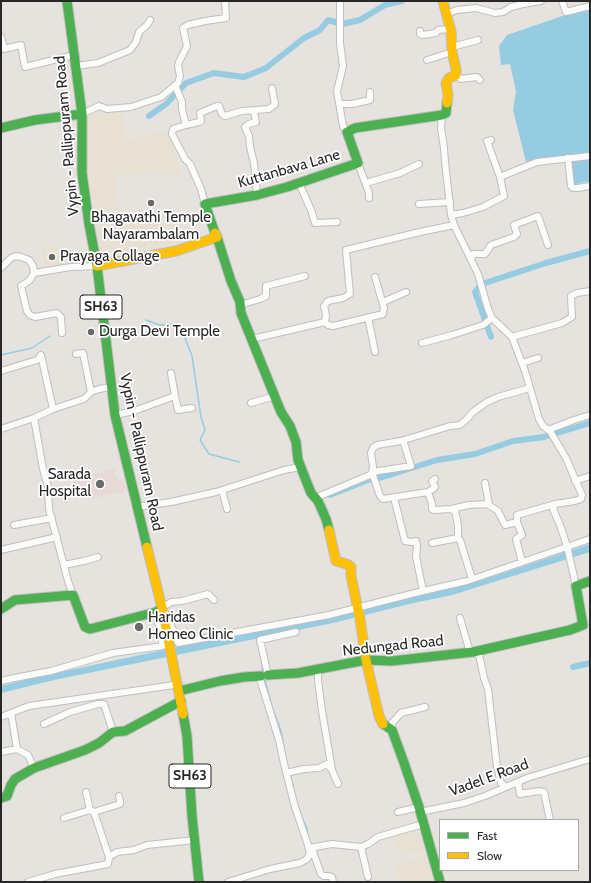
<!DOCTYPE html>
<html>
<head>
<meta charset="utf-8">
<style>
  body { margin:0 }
  #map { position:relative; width:591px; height:883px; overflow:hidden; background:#e6e2de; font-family:Cabin,sans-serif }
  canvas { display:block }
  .frame { position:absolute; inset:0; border:2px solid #282828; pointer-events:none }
  .legend { position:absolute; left:439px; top:819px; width:140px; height:52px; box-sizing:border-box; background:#fff; border:1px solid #a9a9a9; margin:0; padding:5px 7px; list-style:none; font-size:12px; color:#282828 }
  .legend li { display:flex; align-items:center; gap:8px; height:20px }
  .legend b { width:20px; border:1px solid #a9a9a9 }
</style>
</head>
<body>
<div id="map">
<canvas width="591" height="883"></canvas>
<div class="frame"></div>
<ul class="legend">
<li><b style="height:5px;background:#4caf50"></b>Fast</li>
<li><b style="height:5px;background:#ffc107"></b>Slow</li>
</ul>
</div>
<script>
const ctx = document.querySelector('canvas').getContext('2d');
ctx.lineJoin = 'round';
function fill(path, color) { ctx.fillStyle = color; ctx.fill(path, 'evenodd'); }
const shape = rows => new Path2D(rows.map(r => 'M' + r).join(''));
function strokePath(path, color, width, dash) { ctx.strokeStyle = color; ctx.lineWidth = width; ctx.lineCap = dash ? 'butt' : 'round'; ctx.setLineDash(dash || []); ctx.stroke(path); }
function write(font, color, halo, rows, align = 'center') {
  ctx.font = font + ' Cabin,sans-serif'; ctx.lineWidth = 3.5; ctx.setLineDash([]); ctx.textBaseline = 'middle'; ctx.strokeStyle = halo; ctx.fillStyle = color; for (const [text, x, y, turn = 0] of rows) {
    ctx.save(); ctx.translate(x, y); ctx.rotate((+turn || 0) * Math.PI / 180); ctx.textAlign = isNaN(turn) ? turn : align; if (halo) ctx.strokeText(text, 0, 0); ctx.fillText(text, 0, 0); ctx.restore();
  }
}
const education = shape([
  [121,110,127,140,136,138,136,136,155,133,170,134,182,176,162,174,116,175,120,223,177,224,183,247,99,263,93,229,99,229,99,223,92,223,84,160,86,117],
  [59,246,64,267,44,269,41,247],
  [417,828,426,850,400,857,393,835],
  [426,854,436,882,401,882,394,865]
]);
const medical = shape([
  [114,469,115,476,119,480,124,479,126,491,89,499,79,498,73,479]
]);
const water = shape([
  [590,9,590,152,526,162,513,110,516,91,510,64,501,65,499,46,507,35,568,14],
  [590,158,590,182,584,182,573,185,569,161],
  [590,544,590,552,452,595,409,604,333,623,54,680,1,693,1,686,32,678,220,638,289,626,461,585,485,579]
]);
const stream = shape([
  [146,320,160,325,174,324,181,328,192,356,201,417,205,430,200,440,209,454,239,462],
  [1,355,32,348,50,336],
  [262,661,263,673],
  [264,676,272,707,281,731,284,748],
  [290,774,293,786],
  [299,811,307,828,307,834]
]);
const canal = shape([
  [149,116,166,104,186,83,214,73,244,77,266,68,304,38,320,30,328,20,342,24,360,20,385,5,402,1],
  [491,337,475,292,482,284,546,263,590,251],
  [330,495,368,480,383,477,437,460,475,454,513,441,544,437,590,423],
  [573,667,590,663]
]);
const street = shape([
  [340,1,340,43,343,66,337,91,343,126,347,132],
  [562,1,566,12,590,6],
  [446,14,457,10,476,8,495,13,503,12,511,7,523,4,541,1],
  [420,31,420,34,422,35,436,33,438,30,450,29],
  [1,37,4,49,21,45,25,67,74,55],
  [452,47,478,40],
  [427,60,452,52],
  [76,66,98,63,130,50,136,42,139,32,147,25,150,20],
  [456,75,461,79,477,77,480,80],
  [175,85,182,102,182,109,186,125,173,129,172,134,185,159,190,164,201,189,205,204],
  [340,104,352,104,370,100,370,92],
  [257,110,254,112,256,122,249,124,245,127,249,136,250,147,254,163,257,195],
  [82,114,99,106,107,109,131,107,161,97,178,83,180,76,178,66,179,62,187,46,183,28,188,25,205,21,226,18,225,1],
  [442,115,441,128,444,148,445,162,451,215,454,225,478,274,488,309,492,318,512,337,525,371,539,419,543,426,550,431,566,458,582,495,581,499,575,501,555,504,553,509,560,525,567,546,576,586],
  [186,125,199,122,201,121,200,113,217,106,219,106,222,114,225,116,242,111,269,109,275,104,272,88],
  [491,140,487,141,500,177],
  [568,158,571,186,573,188,578,188,590,186],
  [358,163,369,193,369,198],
  [299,183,311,210,315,223,337,222],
  [366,183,400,173,419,164],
  [419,204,450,202],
  [451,215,463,213,483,207,504,196,500,177,512,172,537,162,590,156],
  [471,259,473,254,485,254,491,245,514,237,517,234,514,225,538,216,548,245],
  [1,268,11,258,16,256,21,257,29,260,33,266,34,273,71,267,97,266],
  [34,273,30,280,21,286,27,311,30,315,35,317,57,313,61,317,62,333],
  [383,302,406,292],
  [240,305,260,299,266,296,266,286,305,276],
  [368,317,375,352],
  [325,322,326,315,324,306,328,301,343,298,350,294,346,250,420,232,454,225],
  [512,337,562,323,572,317,571,296,577,293,590,291],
  [252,339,325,322,328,325,333,326,383,314,384,308,375,277],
  [422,343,452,335,483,325,492,318],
  [76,354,83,353,91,392],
  [522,363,538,358],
  [1,371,37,360,41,355,53,409],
  [175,396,178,410,192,408],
  [251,403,275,396],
  [115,415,134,411,175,396,171,373],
  [34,418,43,469,48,487,49,509,68,581,73,595],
  [1,429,34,418,53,409,84,399,91,392,99,389,111,387],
  [548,430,574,420,590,415],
  [372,472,411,466,403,440],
  [370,475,373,475,380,496,383,499,428,492,433,489,435,487,432,481,435,479],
  [575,481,590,476],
  [485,483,489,505],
  [222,490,227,509],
  [428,492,432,504,432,509,434,510,451,509,455,511,458,525,458,538,460,540,472,579],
  [315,498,370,475,372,472,373,467,371,453,373,448,377,445,401,441,450,426,460,425,467,419,473,412,487,402,498,397,530,388],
  [394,498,405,541,411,542,416,541,417,546,416,556,423,591],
  [137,507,171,502,216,492,284,470,300,467],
  [451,509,469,505,487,504,498,511,505,525,517,522,522,535,516,539,522,562],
  [517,522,517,515,555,504],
  [14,525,52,518],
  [432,543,458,538],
  [1,550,57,537],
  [64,565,84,561,98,557],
  [214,600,208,594,182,601,171,602,162,608,168,617,178,643,329,615,423,591,467,581,590,539],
  [460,618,469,649,479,655,484,678,488,689,497,767,501,783,506,787],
  [318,669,318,680,322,711,332,770,338,784],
  [265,675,268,675,260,640,296,632],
  [1,681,14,678,51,671,113,653,163,646,156,612],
  [11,713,17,749],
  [1,717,29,706,174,685],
  [44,724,70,712,98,704,104,704,113,732],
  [392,730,392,723,401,713,425,707],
  [1,752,17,749,28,755,34,768],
  [286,773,304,769,319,768,327,764,332,770],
  [518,782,520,794,539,791,544,792,550,820],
  [86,792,90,810,92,811],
  [119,796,120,801,120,804,94,812,109,857,117,852,134,850,147,845,195,840],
  [398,812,419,807],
  [420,812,464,803,485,796,527,778,590,759],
  [64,818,90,810],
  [361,847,368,877],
  [309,848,332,844,361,847,368,844,378,837,423,824],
  [314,848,313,852,321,874,324,876,329,876,332,877,333,882],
  [28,882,55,874,108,864,109,857],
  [228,882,270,869,300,863,307,859,310,854,307,842,295,807,285,768,279,740,259,676]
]);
const fast = shape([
  [67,1,82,114,82,173,89,224,97,266,115,415,147,547],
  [1,128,35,120,82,114],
  [215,233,205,204,257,195,287,187,358,163,347,132,355,128,442,115,446,113,447,103],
  [217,237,231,281,240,302,241,313,281,412,290,426,296,442,298,460,311,493,318,501,326,519,329,530],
  [1,609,15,600,73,595,85,627,90,629,156,612,162,608],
  [268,675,298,673,366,660,392,661,473,652,570,630,583,625,576,586,590,581],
  [179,691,220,681,244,677,261,676],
  [183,714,187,736,192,816,199,882],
  [383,724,392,730,403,760,419,807,440,882],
  [1,798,7,796,11,785,15,779,34,768,85,750,99,743,113,732,125,731,181,701]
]);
const slow = shape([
  [443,1,451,31,452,52,456,69,456,75,449,78,446,83,448,94,447,103],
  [97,266,176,251,217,237,215,233],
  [329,530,336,561,347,564,351,567,351,576,360,619,366,660,379,716,383,724],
  [147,547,162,608,183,714]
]);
const markers = [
  [151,203,4,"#6a6968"],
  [52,257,4,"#6a6968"],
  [91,332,4,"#6a6968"],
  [100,484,5,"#6a6968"],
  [139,627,5,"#6a6968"]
];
const shields = [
  [101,307,42],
  [190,776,42]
];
const shieldNames = [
  ["SH63",101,307],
  ["SH63",190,776]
];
const streetNames = [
  ["Vypin - Pallippuram Road",67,136,-95],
  ["Kuttanbava Lane",289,169,-16],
  ["Vypin - Pallippuram Road",141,452,78],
  ["Nedungad Road",393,646,-6],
  ["Vadel E Road",489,778,-20]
];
const poiNames = [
  ["Bhagavathi Temple",151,218,"center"],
  ["Nayarambalam",151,235,"center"],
  ["Prayaga Collage",60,257],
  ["Durga Devi Temple",99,332],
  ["Sarada",91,475,"right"],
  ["Hospital",91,492,"right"],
  ["Haridas",148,618],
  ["Homeo Clinic",148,635]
];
fill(education, '#e8e1d3');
fill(medical, '#e8d8d7');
fill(water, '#96cce2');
strokePath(stream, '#96cce2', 1.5);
strokePath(canal, '#96cce2', 6);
strokePath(street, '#c0bebf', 8);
strokePath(fast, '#c0bebf', 11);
strokePath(slow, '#c0bebf', 11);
strokePath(street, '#fbfbfa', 6);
strokePath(fast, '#4caf50', 9);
strokePath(slow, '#ffc107', 9);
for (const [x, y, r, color] of markers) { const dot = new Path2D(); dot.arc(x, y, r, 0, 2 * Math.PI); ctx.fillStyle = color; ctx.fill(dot); strokePath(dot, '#fff', 1.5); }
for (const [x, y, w] of shields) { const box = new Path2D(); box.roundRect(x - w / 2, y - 12, w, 24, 3); ctx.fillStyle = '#fff'; ctx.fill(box); strokePath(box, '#282828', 1); }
write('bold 14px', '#282828', null, shieldNames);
write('15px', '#282828', '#fff', streetNames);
write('15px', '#282828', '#fff', poiNames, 'left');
</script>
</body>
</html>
